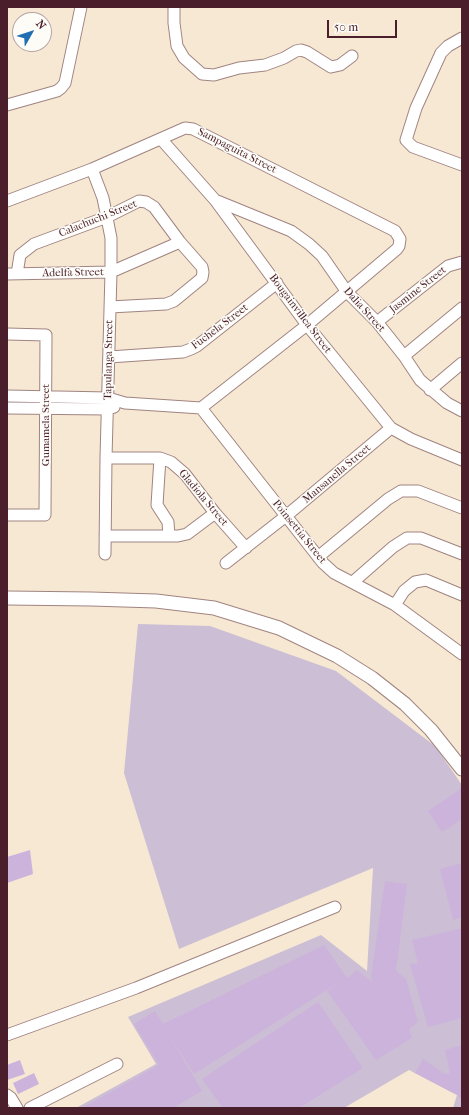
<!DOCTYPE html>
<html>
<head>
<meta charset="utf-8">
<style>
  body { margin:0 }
  #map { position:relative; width:469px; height:1115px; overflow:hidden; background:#f7e8d4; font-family:"IM FELL French Canon",serif }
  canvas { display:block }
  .frame { position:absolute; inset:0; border:8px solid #4a1f2b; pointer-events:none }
  .north { position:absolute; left:12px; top:12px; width:40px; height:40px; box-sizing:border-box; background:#fdfcf7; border:1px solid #b5a4a5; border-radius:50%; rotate:51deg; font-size:11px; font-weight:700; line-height:16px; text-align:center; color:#4a1f2b }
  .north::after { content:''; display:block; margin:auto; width:14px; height:18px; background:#1f6fb2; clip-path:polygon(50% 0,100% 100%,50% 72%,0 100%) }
  .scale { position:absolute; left:327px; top:20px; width:70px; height:18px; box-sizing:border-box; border:2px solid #4a1f2b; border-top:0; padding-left:5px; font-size:12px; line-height:14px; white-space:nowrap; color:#4a1f2b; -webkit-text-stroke:3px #fdfcf7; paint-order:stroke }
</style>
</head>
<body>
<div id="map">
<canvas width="469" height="1115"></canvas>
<div class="frame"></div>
<div class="north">N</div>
<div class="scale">50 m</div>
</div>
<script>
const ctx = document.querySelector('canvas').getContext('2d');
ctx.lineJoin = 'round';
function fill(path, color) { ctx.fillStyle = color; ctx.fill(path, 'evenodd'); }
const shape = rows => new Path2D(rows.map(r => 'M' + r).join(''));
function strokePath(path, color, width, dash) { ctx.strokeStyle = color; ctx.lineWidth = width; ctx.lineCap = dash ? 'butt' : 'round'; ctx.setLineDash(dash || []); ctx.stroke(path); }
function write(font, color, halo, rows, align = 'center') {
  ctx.font = font + ' "IM FELL French Canon",serif'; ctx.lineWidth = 3; ctx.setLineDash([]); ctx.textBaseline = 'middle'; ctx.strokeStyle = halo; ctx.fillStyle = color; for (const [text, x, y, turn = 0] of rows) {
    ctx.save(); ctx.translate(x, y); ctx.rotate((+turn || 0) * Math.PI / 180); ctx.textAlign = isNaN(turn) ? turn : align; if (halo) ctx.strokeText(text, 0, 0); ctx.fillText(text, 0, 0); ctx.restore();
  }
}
const industrial = shape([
  [138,624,210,626,336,671,435,746,462,785,462,1108,453,1108,457,1095,409,1070,344,1108,76,1108,156,1064,128,1017,321,935,367,971,373,868,179,949,124,773]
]);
const building = shape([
  [462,788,462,819,442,832,428,811],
  [30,850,33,874,7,883,7,857],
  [462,863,462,917,453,920,440,869],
  [385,881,407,884,396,971,406,979,418,1022,409,1029,412,1038,376,1060,327,991,341,981,194,1074,166,1030,202,1091,173,1108,82,1108,159,1065,134,1024,155,1011,163,1024,324,945,347,978,357,970,372,982,371,976],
  [462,928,462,1018,428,1027,410,964,418,963,412,940],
  [318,1002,363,1068,299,1108,223,1108,202,1079],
  [462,1045,462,1099,457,1095,415,1073,423,1059,445,1074,450,1073,445,1050],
  [20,1060,25,1074,7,1080,7,1065],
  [34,1073,39,1084,18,1094,13,1083]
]);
const minor = shape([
  [174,7,174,23,177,46,184,58,202,74,214,75,239,68,265,65,284,58,296,51,301,50,307,52,331,67,340,65,352,56],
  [462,38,448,46,441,53,416,108,406,140,413,147,462,165],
  [7,105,57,91,61,88,65,83,81,7],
  [161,139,215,200,307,325,391,428,411,439,462,460],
  [92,169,103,198,111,238,111,272,106,458,105,554],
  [215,200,291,231,309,244,322,256,347,292,377,322,404,356,420,380,447,403,462,411],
  [7,201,92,169,185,128,193,129,395,231,400,239,399,246,397,249,307,325,201,408],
  [7,274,111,272,180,242],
  [17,274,20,255,34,244,107,217,139,201,146,202,154,207,180,242,202,267,203,272,202,278,174,301,166,304,110,307],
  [377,322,448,266,462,262],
  [7,334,46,335,45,515,7,515],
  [404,356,462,308],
  [109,357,183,352,191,349,197,346,277,283],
  [430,390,462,363],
  [7,396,108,398,125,403,201,408],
  [7,408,108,409,114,407],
  [201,408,323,563,334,573,395,605,462,654],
  [106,458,160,458,171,462,185,474,215,513,246,548],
  [160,458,157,505,168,522,169,536],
  [105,536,178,536,187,534,215,513],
  [318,557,388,499,401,491,418,491,462,508],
  [226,563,286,516,391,428],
  [353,582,393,547,407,538,421,538,462,554],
  [395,605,404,591,415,582,426,580,462,595],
  [7,1035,136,988,335,907],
  [7,1095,11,1098,17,1108],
  [30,1108,117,1064]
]);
const tertiary = shape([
  [7,598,91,599,156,601,214,608,279,628,337,656,372,678,405,704,431,730,462,769]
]);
const streetNames = [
  ["Sampaguita Street",237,151,27],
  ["Calachuchi Street",98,219,-22],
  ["Adelfa Street",73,273,-1],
  ["Jasmine Street",418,290,-38],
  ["Dalia Street",364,310,48],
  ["Bougainvillea Street",300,314,53],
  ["Fuchela Street",220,327,-37],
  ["Tapulanga Street",109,360,-89],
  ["Gumamela Street",46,425,-90],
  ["Mansanella Street",337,474,-40],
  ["Gladiola Street",203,498,50],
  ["Poinsettia Street",299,532,51]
];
fill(industrial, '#ccbed4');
fill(building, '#ccb3db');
strokePath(minor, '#a08480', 13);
strokePath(tertiary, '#a08480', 15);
strokePath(minor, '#fff', 11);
strokePath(tertiary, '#fff', 13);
write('11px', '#4a1f2b', '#fdfcf7', streetNames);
</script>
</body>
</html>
